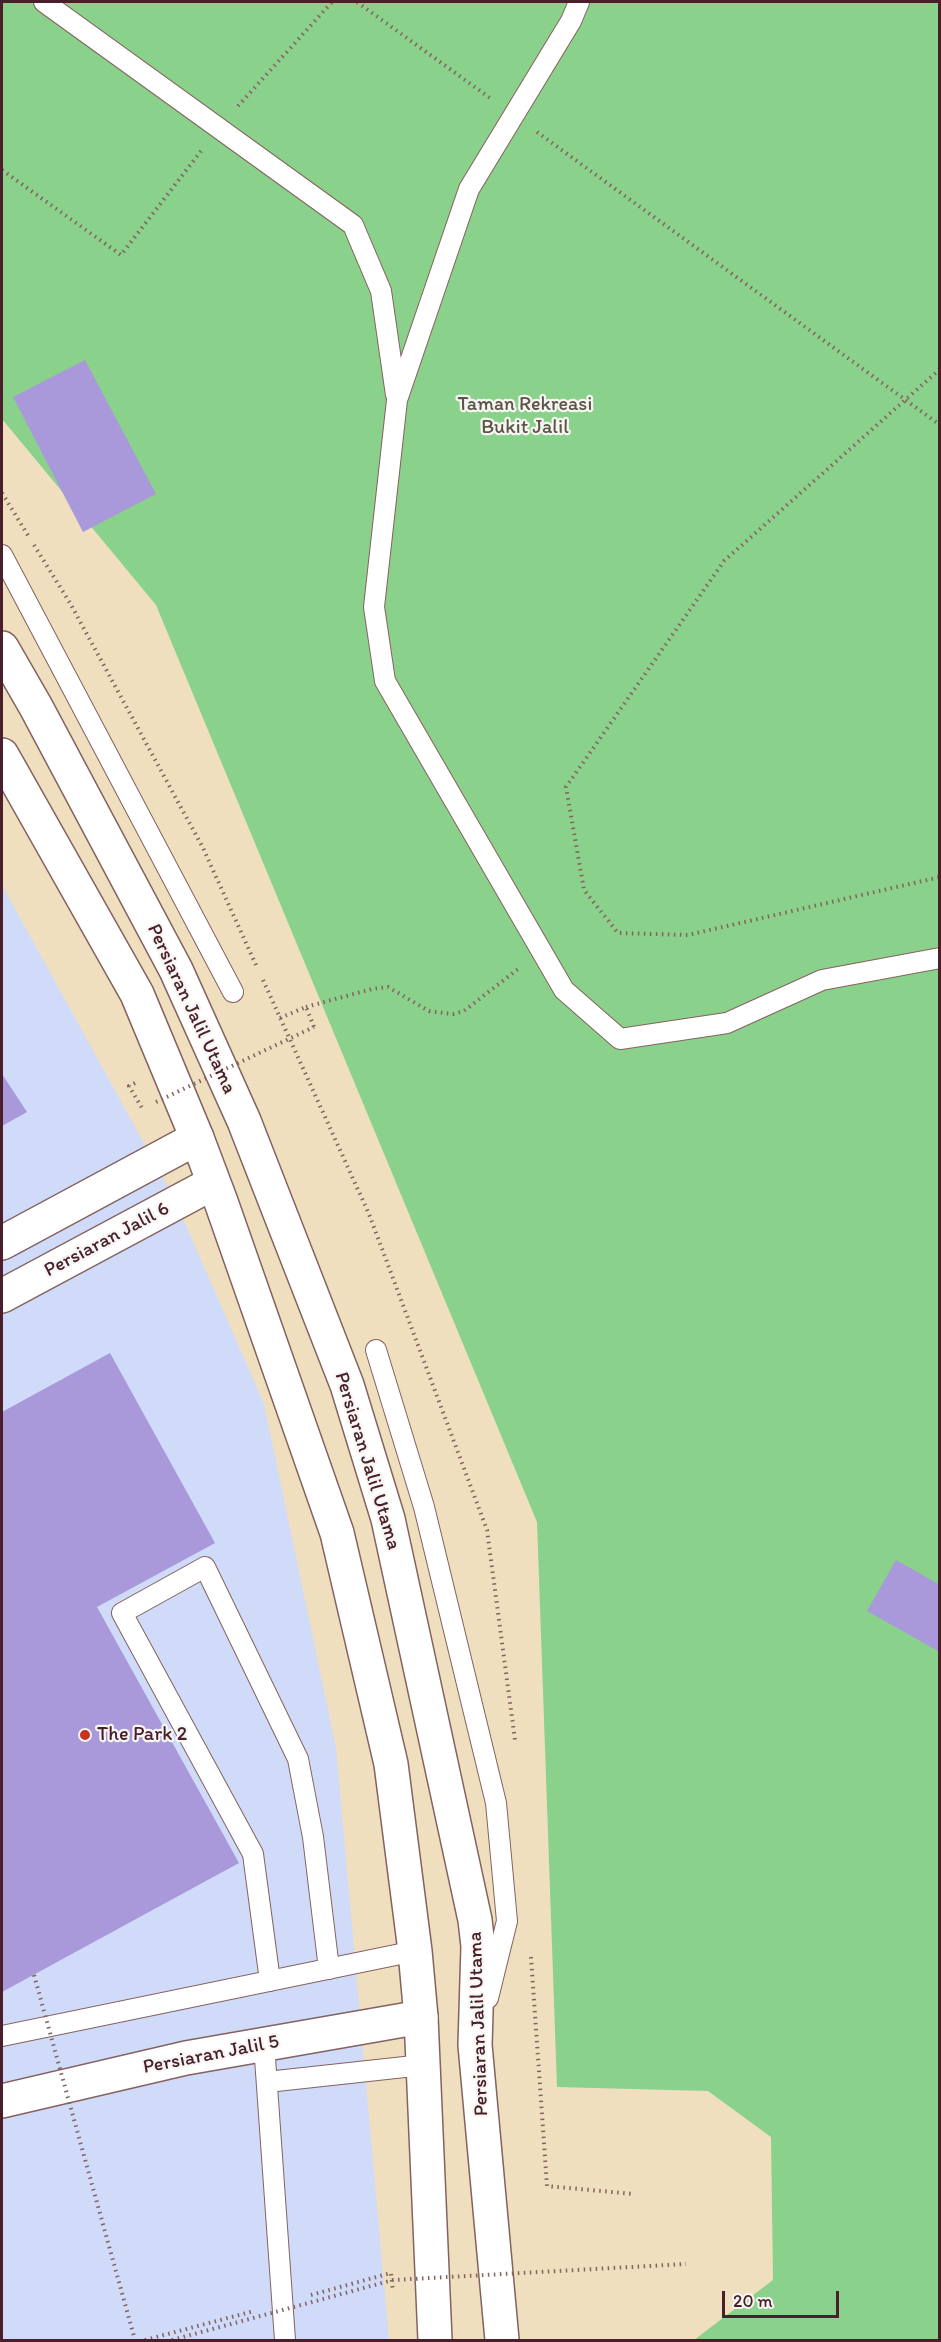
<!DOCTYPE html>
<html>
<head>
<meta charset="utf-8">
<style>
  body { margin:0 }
  #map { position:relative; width:941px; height:2342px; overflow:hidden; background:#efdfbf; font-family:Itim,sans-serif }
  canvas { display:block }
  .frame { position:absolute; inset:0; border:3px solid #4a1f2b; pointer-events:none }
  .scale { position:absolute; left:722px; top:2291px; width:117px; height:27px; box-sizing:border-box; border:3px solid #4a1f2b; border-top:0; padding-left:8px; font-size:18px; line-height:21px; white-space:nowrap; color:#4a1f2b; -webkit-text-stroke:4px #f6f6f2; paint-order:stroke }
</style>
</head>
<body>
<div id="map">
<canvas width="941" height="2342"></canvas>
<div class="frame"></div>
<div class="scale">20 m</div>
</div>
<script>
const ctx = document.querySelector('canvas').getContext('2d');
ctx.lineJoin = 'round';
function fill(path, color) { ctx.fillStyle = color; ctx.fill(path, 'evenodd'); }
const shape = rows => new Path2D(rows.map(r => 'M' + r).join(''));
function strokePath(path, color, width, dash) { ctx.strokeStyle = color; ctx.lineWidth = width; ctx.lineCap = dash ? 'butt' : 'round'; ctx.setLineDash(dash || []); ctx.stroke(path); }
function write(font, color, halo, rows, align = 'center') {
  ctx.font = font + ' Itim,sans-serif'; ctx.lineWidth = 4.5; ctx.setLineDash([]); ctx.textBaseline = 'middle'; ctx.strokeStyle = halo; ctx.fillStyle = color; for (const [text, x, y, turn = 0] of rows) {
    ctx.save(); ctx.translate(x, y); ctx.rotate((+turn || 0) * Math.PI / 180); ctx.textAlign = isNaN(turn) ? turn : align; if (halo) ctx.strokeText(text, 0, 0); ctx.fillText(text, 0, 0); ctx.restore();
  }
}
const built = shape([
  [2,885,174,1198,264,1404,336,1748,389,2340,2,2340]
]);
const green = shape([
  [2,2,939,2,939,2340,694,2340,773,2280,771,2137,708,2091,557,2087,537,1522,156,605,2,419]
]);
const building = shape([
  [85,360,156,494,83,532,13,397],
  [2,1074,27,1112,2,1126],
  [110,1353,215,1543,97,1607,239,1863,2,1992,2,1412],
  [896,1560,940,1585,938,1651,867,1611]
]);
const path = shape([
  [357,2,490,98],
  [238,106,332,2],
  [537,132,940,425],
  [2,170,121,255,201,151],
  [940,369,724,561,566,787,584,890,618,933,688,935,940,877],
  [2,493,29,537],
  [34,545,70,603,203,848,256,965],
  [263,980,369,1214,487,1530,515,1740],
  [306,1007,372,989,388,987,429,1011,453,1014,464,1011,518,969],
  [280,1018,306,1007,314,1027],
  [135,1083,129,1086,142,1108],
  [531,1957,547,2186,634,2194],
  [311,2295,391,2273,393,2292],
  [145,2340,254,2311]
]);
const service = shape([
  [44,2,353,225,381,291,396,395],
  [579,2,571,21,469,189,397,400,374,607,385,681,564,990,620,1039,727,1023,822,980,940,958],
  [2,555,233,992],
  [376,1350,424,1507,496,1803,507,1921,488,1998],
  [270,1981,253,1854,122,1613,205,1567,298,1759,313,1837,329,1969],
  [2,2036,415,1951],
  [264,2044,285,2340],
  [267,2082,423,2065]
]);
const minor = shape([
  [2,1243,197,1138],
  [2,1296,213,1183],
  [2,2101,186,2058,421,2017]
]);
const tertiary = shape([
  [2,648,36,707,176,970,244,1121,347,1385,388,1519,475,1920,478,1946,475,2045,502,2340],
  [2,755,137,994,197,1138,220,1199,337,1533,391,1764,415,1951,421,2017,435,2340]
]);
const pathBridge = shape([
  [156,1102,314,1027],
  [34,1975,135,2340],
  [172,2340,393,2280,686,2264]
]);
const markers = [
  [85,1735,6,"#c8321e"]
];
const parkNames = [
  ["Taman Rekreasi",525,405],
  ["Bukit Jalil",525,428]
];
const streetNames = [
  ["Persiaran Jalil Utama",191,1009,65],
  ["Persiaran Jalil 6",107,1240,-28],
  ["Persiaran Jalil Utama",367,1461,73],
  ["Persiaran Jalil Utama",479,2024,-92],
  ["Persiaran Jalil 5",211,2055,-11]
];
const poiNames = [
  ["The Park 2",97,1735]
];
fill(built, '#d0daf9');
fill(green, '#8ad18b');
fill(building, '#a999da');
strokePath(service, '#84625f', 22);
strokePath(minor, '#84625f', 36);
strokePath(tertiary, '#84625f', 36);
strokePath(path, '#84625f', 4, [1.5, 4.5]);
strokePath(service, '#fff', 20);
strokePath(minor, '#fff', 33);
strokePath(tertiary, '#fff', 33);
strokePath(pathBridge, '#84625f', 4, [1.5, 4.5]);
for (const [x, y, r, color] of markers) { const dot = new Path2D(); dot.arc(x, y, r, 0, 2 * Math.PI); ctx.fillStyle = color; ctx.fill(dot); strokePath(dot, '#f6f6f2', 2); }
write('20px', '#5d5448', '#f6f6f2', parkNames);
write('20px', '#4a1f2b', '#f6f6f2', streetNames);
write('20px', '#4a1f2b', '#f6f6f2', poiNames, 'left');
</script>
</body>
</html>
